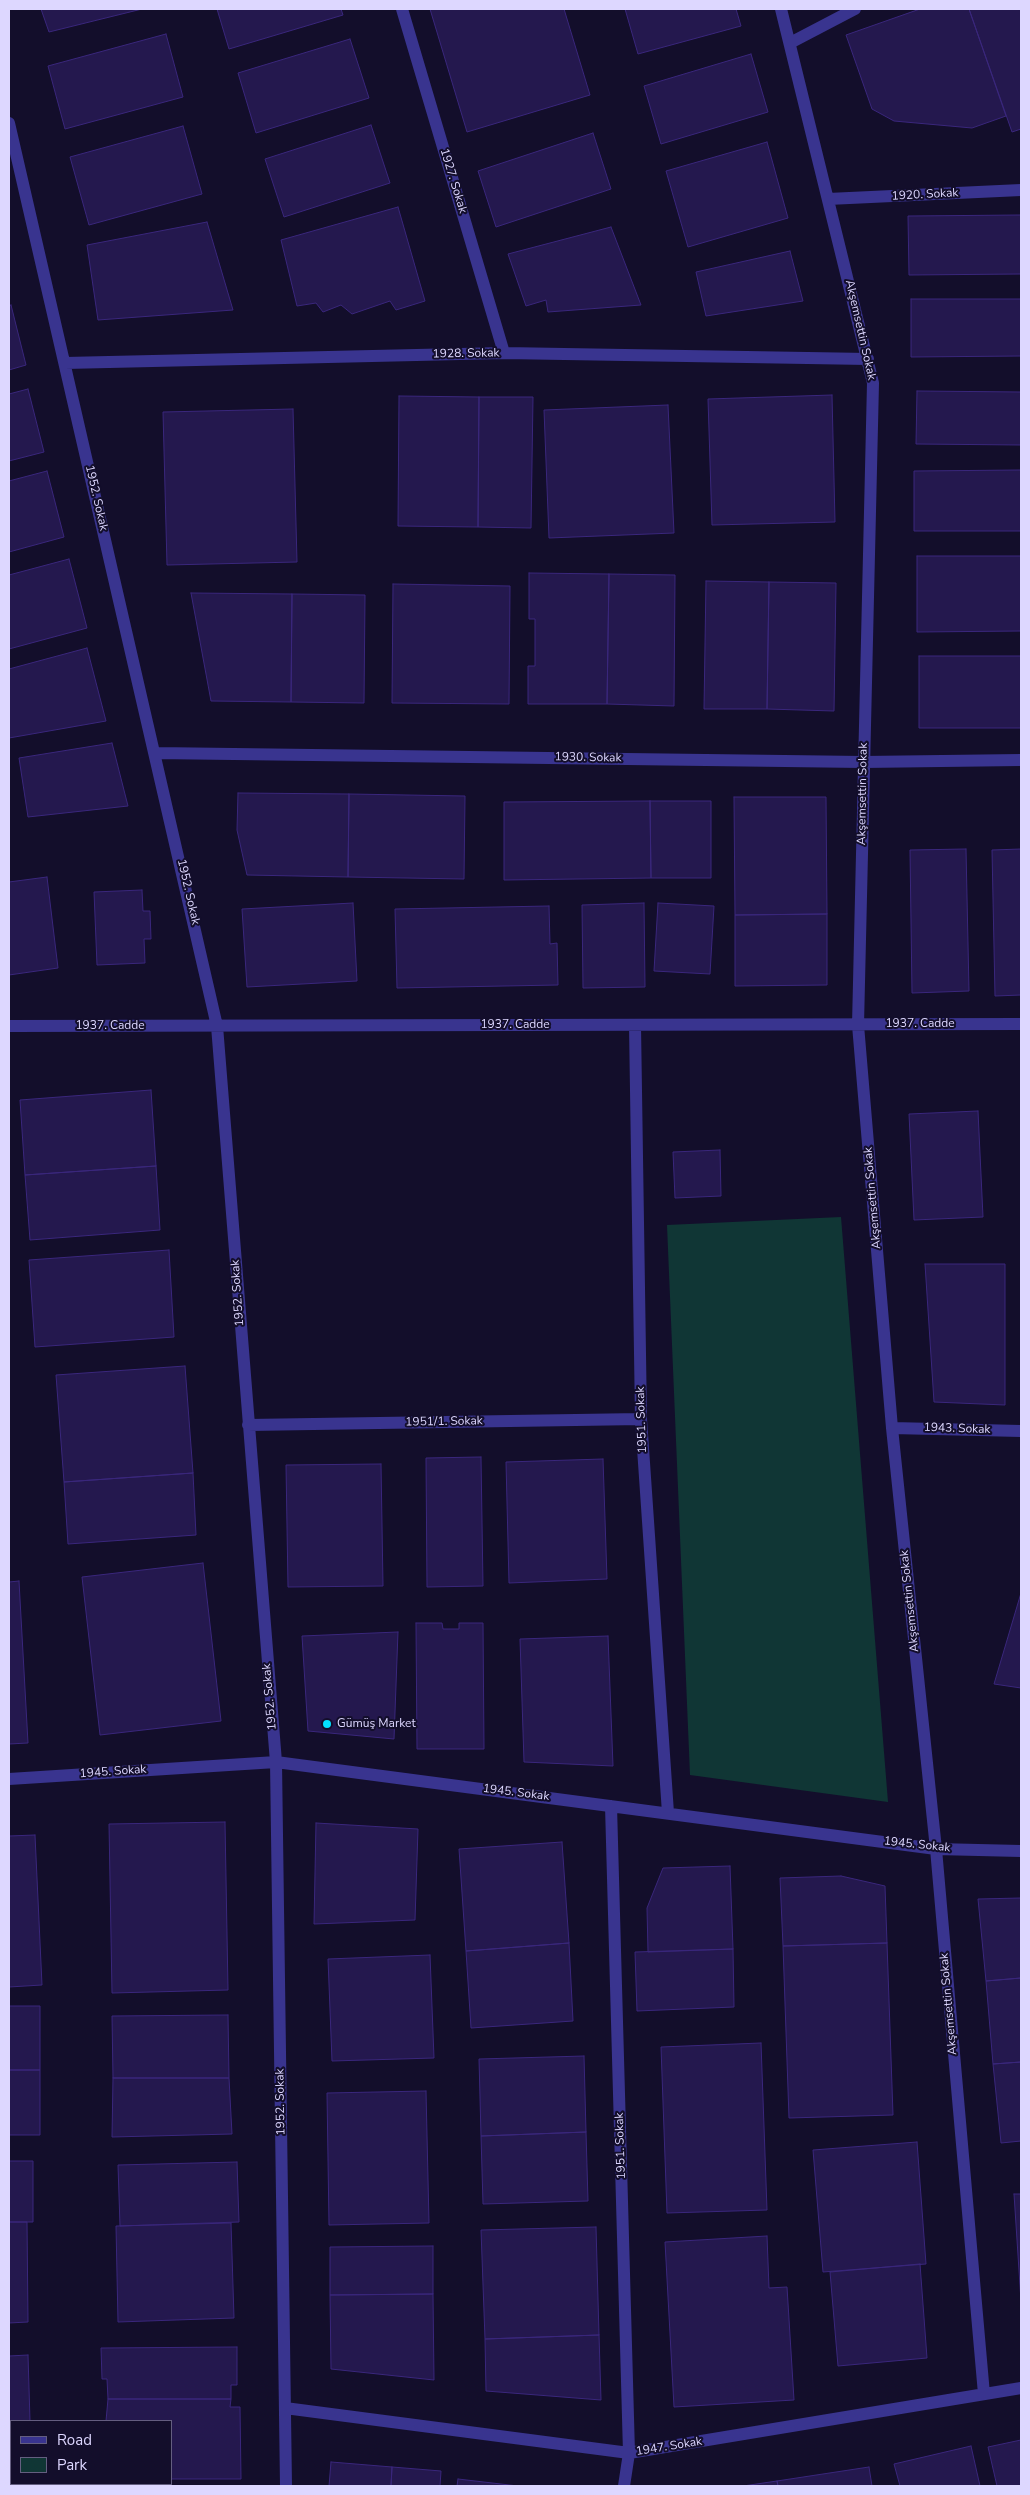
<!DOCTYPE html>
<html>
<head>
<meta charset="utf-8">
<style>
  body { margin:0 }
  #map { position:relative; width:1030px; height:2495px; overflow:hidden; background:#130e2b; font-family:"Nunito Sans",sans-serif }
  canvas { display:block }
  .frame { position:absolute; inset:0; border:10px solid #ddd7ff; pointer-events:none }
  .legend { position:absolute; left:10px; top:2420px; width:162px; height:65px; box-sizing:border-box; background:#130e2b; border:1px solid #645e80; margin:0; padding:6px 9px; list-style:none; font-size:15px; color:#ddd7ff }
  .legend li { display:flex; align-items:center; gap:10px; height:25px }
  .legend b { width:25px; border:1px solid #645e80 }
</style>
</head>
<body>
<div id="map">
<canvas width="1030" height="2495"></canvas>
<div class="frame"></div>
<ul class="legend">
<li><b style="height:6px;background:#39348f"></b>Road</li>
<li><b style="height:14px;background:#103635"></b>Park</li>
</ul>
</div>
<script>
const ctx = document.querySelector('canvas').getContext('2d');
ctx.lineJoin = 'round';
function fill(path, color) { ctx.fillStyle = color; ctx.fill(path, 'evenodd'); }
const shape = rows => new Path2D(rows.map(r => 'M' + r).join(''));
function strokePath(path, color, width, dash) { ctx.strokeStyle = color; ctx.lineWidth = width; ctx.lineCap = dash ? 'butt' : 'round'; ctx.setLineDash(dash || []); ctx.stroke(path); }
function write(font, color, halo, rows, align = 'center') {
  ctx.font = font + ' "Nunito Sans",sans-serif'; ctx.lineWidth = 4; ctx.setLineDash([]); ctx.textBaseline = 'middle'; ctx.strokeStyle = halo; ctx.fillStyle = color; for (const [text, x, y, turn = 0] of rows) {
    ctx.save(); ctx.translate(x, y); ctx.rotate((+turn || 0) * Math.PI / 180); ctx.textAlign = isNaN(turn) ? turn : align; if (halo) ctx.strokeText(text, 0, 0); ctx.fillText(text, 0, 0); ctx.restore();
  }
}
const green = shape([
  [841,1217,888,1802,690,1775,667,1225]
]);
const building = shape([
  [41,9,142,9,49,32,41,9],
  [217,9,341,9,343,15,229,49,217,9],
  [430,9,564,9,590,95,467,132,430,9],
  [625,9,736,9,741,26,638,54,625,9],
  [920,9,969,9,1006,116,972,128,894,121,872,109,846,35,920,9],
  [969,9,1021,9,1021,129,1012,132,969,9],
  [166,34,183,97,65,129,48,66,166,34],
  [350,39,369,98,256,133,238,73,350,39],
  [751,54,768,112,661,144,644,86,751,54],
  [371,125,390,183,284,217,265,159,371,125],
  [183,126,202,194,89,225,70,157,183,126],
  [593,133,611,189,496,227,478,171,593,133],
  [767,142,788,218,688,247,666,171,767,142],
  [398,207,425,301,396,310,390,301,352,314,341,305,323,312,316,303,297,306,281,240,398,207],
  [1021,215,1021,274,909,275,908,216,1021,215],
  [207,222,233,310,98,320,87,245,207,222],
  [611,227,641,305,548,312,546,300,526,306,508,254,611,227],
  [790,251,803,301,706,316,696,272,790,251],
  [911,299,1021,299,1021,356,911,357,911,299],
  [11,305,26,365,9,370,9,306,11,305],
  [28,389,44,452,9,461,9,394,28,389],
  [917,391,1021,392,1021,445,916,444,917,391],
  [832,395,835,522,712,525,708,399,832,395],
  [399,396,479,397,478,527,398,526,399,396],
  [479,397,533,397,531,528,478,527,479,397],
  [668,405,674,533,549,538,544,410,668,405],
  [293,409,297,562,167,565,163,412,293,409],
  [1021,470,1021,531,914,531,914,471,1021,470],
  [47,471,64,537,9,552,9,481,47,471],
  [917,556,1021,556,1021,631,917,632,917,556],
  [69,559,87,628,9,649,9,575,69,559],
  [529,573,609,574,607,704,528,704,528,666,535,666,535,619,529,619,529,573],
  [609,574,675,575,674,706,607,704,609,574],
  [706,581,769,582,767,709,704,709,706,581],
  [769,582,836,583,834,711,767,709,769,582],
  [393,584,510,586,509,704,392,703,393,584],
  [191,593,292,594,291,702,211,701,191,593],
  [292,594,365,595,364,703,291,702,292,594],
  [87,648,106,721,9,738,9,669,87,648],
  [919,656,1021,656,1021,728,919,728,919,656],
  [112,743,128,806,28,817,19,758,112,743],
  [238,793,349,794,348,877,247,875,237,830,238,793],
  [349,794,465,796,464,879,348,877,349,794],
  [734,797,826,797,827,914,735,915,734,797],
  [650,801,651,878,504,880,504,802,650,801],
  [650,801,711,801,711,878,651,878,650,801],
  [966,849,969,991,912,993,910,850,966,849],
  [1021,849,1021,995,995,996,992,850,1021,849],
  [47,877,58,968,9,975,9,882,47,877],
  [142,890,143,911,150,911,151,939,144,939,145,963,97,965,94,892,142,890],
  [353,903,357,981,247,987,242,909,353,903],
  [644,903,645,987,583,988,582,905,644,903],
  [658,903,714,906,710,974,654,971,658,903],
  [549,906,550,944,557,943,558,985,397,988,395,909,549,906],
  [827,914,827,985,735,986,735,915,827,914],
  [151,1090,156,1166,25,1175,20,1100,151,1090],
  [978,1111,983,1217,914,1220,909,1114,978,1111],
  [720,1150,721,1196,675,1198,673,1152,720,1150],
  [156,1166,160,1230,30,1240,25,1175,156,1166],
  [169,1250,174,1337,35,1347,29,1260,169,1250],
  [925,1264,1005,1264,1005,1405,934,1402,925,1264],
  [185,1366,193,1473,64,1482,56,1375,185,1366],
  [481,1457,483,1586,427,1587,426,1458,481,1457],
  [603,1459,607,1579,509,1583,506,1462,603,1459],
  [381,1464,383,1586,288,1587,286,1465,381,1464],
  [193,1473,196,1535,68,1544,64,1482,193,1473],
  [203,1563,221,1721,100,1735,82,1577,203,1563],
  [19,1581,28,1743,9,1744,9,1582,19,1581],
  [1021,1593,1021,1688,994,1684,1021,1593],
  [416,1623,442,1623,443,1629,459,1629,459,1623,483,1623,484,1749,417,1749,416,1623],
  [398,1632,394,1739,308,1731,302,1636,398,1632],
  [608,1636,613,1766,524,1762,520,1639,608,1636],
  [225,1822,228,1990,112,1993,109,1824,225,1822],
  [316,1823,418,1829,415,1920,314,1924,316,1823],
  [35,1835,42,1985,9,1987,9,1836,35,1835],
  [562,1842,569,1943,466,1951,459,1849,562,1842],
  [730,1866,733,1949,648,1952,647,1908,663,1868,730,1866],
  [841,1876,885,1886,887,1943,783,1946,780,1878,841,1876],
  [1021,1898,1021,1978,986,1981,978,1899,1021,1898],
  [569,1943,573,2021,471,2028,466,1951,569,1943],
  [887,1943,893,2115,789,2118,783,1946,887,1943],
  [733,1949,734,2007,637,2011,635,1952,733,1949],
  [430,1955,434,2058,332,2061,328,1959,430,1955],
  [1021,1978,1021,2062,993,2064,986,1981,1021,1978],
  [9,2006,40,2006,40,2070,9,2070,9,2006],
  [228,2015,229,2078,113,2078,112,2016,228,2015],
  [761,2043,767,2210,667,2213,661,2047,761,2043],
  [584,2056,586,2132,481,2136,479,2059,584,2056],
  [1021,2062,1021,2141,1001,2143,993,2064,1021,2062],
  [9,2070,40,2070,40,2135,9,2135,9,2070],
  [113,2078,229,2078,232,2134,112,2137,113,2078],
  [426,2091,429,2223,329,2225,327,2093,426,2091],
  [586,2132,588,2201,483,2204,481,2136,586,2132],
  [917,2142,926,2264,823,2272,813,2150,917,2142],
  [9,2161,33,2161,33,2222,9,2222,9,2161],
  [237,2162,239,2222,120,2226,118,2165,237,2162],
  [1014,2194,1021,2194,1021,2301,1014,2194],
  [9,2222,27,2222,28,2322,9,2323,9,2222],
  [231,2223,234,2318,118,2322,116,2226,231,2223],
  [596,2227,599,2335,485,2339,481,2230,596,2227],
  [767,2236,769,2288,787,2287,794,2400,674,2407,665,2242,767,2236],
  [433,2246,433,2294,330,2295,330,2247,433,2246],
  [920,2264,927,2358,838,2366,830,2272,920,2264],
  [433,2294,434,2380,331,2369,330,2295,433,2294],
  [599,2335,601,2400,486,2391,485,2339,599,2335],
  [237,2347,237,2385,231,2385,231,2399,108,2399,107,2379,102,2379,101,2348,237,2347],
  [28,2355,30,2421,11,2421,11,2484,32,2484,9,2485,9,2356,28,2355],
  [108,2399,231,2399,230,2407,240,2407,241,2479,171,2479,171,2421,106,2421,108,2399],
  [1021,2440,1021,2486,997,2486,988,2447,1021,2440],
  [971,2446,980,2486,900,2486,894,2464,971,2446],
  [331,2462,392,2467,391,2486,329,2486,331,2462],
  [392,2467,441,2471,440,2486,391,2486,392,2467],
  [869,2467,872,2486,778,2486,777,2481,869,2467],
  [458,2479,518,2486,457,2486,458,2479],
  [777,2481,778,2486,743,2486,777,2481]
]);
const minor = shape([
  [402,9,504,353],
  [781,9,873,383,858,1025,892,1428,936,1849,984,2394],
  [790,43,855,9],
  [9,123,217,1026,276,1762,286,2486],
  [828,199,1021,190],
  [65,363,504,353,868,359],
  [155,753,863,762,1021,760],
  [635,1025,641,1419,668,1813],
  [9,1026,1021,1024],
  [248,1425,641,1419],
  [892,1428,1021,1431],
  [9,1779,276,1762,936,1849,1021,1851],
  [611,1806,629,2453,624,2486],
  [285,2408,629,2453,1021,2388]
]);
const markers = [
  [327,1724,5,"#03e0ff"]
];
const streetNames = [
  ["1927. Sokak",453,181,73],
  ["1920. Sokak",925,195,-3],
  ["Akşemsettin Sokak",860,330,77],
  ["1928. Sokak",466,354,-1],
  ["1952. Sokak",96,498,77],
  ["1930. Sokak",588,758,1],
  ["Akşemsettin Sokak",863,794,-89],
  ["1952. Sokak",188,892,77],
  ["1937. Cadde",920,1024],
  ["1937. Cadde",515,1025],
  ["1937. Cadde",110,1026],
  ["Akşemsettin Sokak",873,1198,-95],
  ["1952. Sokak",238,1293,-94],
  ["1951. Sokak",642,1420,-92],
  ["1951/1. Sokak",444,1422,-1],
  ["1943. Sokak",957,1429,2],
  ["Akşemsettin Sokak",910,1601,-96],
  ["1952. Sokak",270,1697,-95],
  ["1945. Sokak",113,1772,-4],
  ["1945. Sokak",516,1793,7],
  ["1945. Sokak",917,1845,6],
  ["Akşemsettin Sokak",949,2004,-95],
  ["1952. Sokak",281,2102,-91],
  ["1951. Sokak",621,2146,-92],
  ["1947. Sokak",669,2447,-9]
];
const poiNames = [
  ["Gümüş Market",337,1724]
];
fill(green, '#103635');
fill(building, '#24184e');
strokePath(building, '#3a277c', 1);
strokePath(minor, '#39348f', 12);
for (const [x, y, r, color] of markers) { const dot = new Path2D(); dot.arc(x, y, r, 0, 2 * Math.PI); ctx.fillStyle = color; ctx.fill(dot); strokePath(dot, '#130e2b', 2); }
write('12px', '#ddd7ff', '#130e2b', streetNames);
write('12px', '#ddd7ff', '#130e2b', poiNames, 'left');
</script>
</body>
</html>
